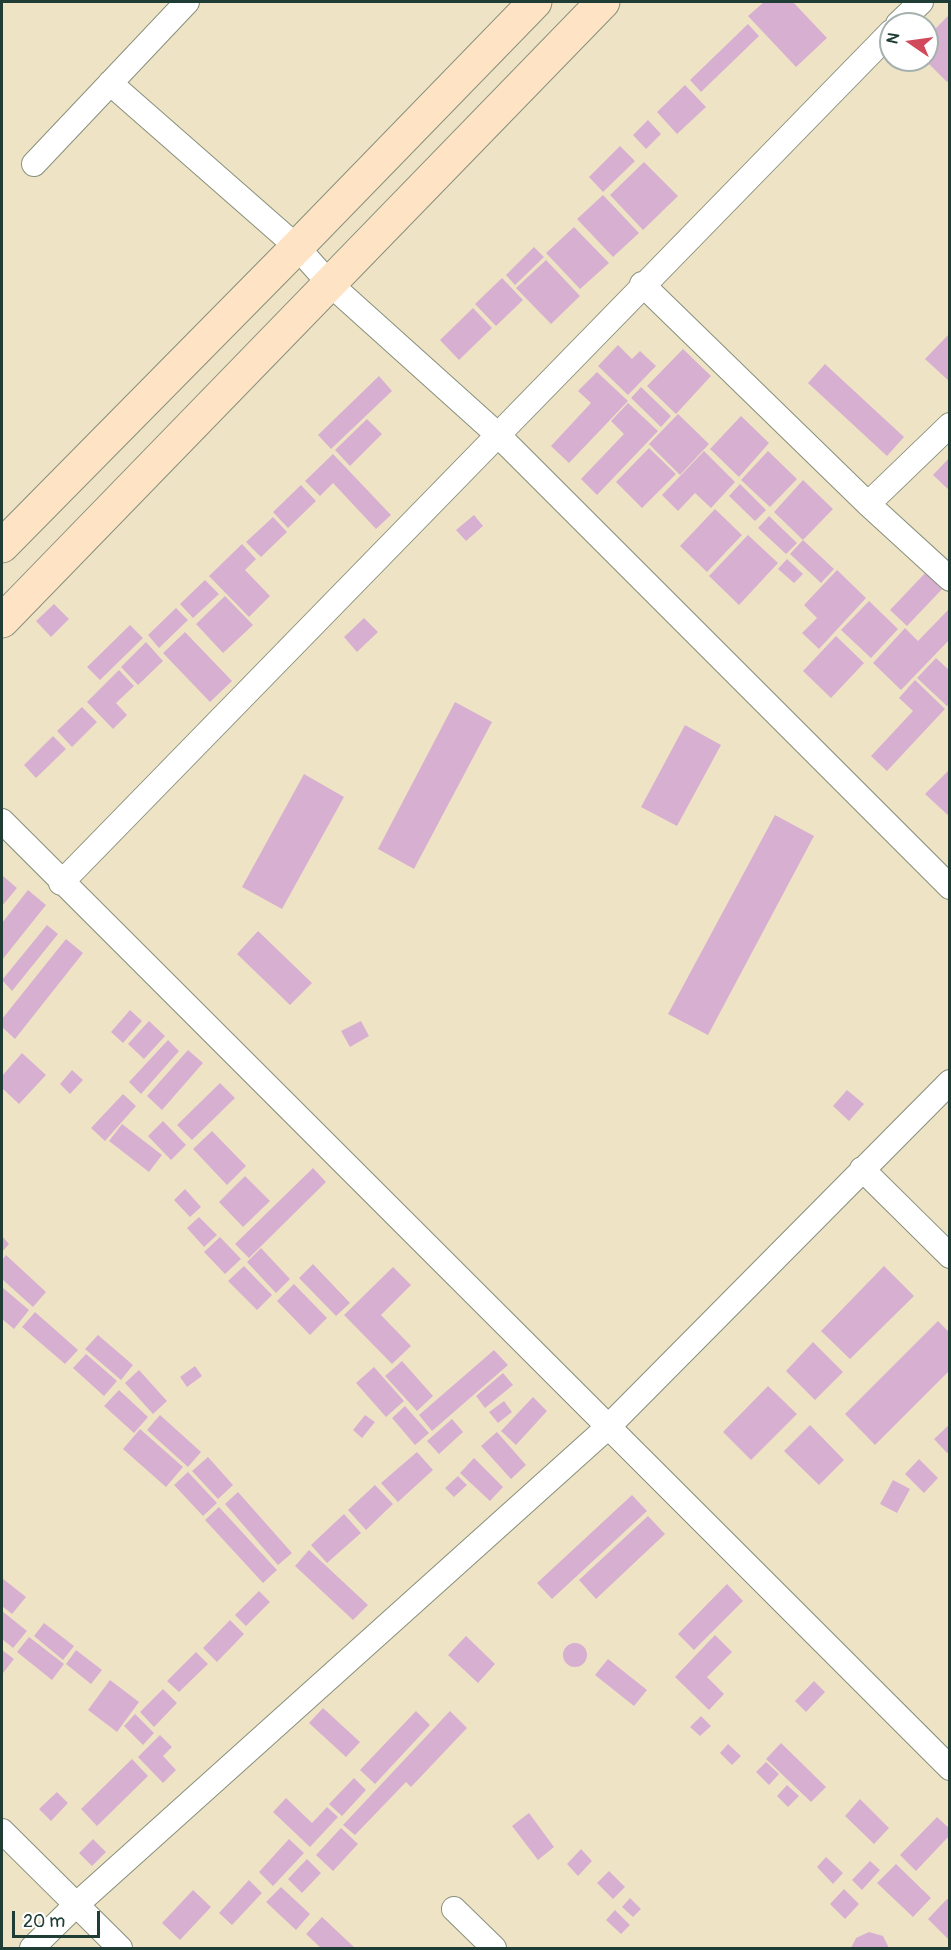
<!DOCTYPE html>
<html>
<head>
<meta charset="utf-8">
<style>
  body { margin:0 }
  #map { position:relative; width:951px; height:1950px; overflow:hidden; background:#efe3c5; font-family:Pangolin,sans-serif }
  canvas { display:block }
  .frame { position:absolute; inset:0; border:3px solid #1f3d34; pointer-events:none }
  .north { position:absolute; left:879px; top:12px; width:60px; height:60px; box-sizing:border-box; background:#fff; border:2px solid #a5b1ae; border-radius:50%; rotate:283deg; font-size:16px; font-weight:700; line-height:24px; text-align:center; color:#1f3d34 }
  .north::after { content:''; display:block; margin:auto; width:21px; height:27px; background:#d1495b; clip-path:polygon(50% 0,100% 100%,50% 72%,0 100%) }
  .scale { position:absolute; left:12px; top:1911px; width:88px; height:27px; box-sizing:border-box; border:3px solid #1f3d34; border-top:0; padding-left:8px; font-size:18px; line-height:21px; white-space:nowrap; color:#1f3d34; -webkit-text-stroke:4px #fff; paint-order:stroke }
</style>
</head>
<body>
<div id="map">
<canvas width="951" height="1950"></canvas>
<div class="frame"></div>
<div class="north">N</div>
<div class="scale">20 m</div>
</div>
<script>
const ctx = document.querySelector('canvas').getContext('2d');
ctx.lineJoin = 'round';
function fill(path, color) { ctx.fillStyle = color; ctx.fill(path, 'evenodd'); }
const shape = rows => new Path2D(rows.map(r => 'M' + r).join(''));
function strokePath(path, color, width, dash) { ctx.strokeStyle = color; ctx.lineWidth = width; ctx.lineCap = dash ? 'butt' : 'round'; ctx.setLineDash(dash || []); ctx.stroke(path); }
const building = shape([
  [764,2,793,2,827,38,796,67,748,16],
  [950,14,950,79,947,82,925,60,927,37],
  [748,24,759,36,701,92,690,80],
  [685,85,706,107,677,134,657,112],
  [648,120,661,134,646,149,633,135],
  [620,146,635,161,603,192,589,177],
  [644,162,678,196,643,230,610,195],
  [603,195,639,233,613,257,577,219],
  [574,227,609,263,580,289,546,253],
  [534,247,544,257,515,285,506,275],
  [546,260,580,296,551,324,516,288],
  [502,278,523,300,496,326,475,304],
  [473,308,492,328,459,360,440,340],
  [950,333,950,382,925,359],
  [618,345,632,359,640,351,656,366,628,395,598,366],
  [683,349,711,376,676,414,647,386],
  [825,364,904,437,887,456,808,383],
  [597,372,628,401,569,463,551,446,591,403,578,391],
  [379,376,392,391,331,449,318,435],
  [641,387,671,416,661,427,631,398],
  [628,403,658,431,597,495,581,479,624,434,611,421],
  [678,414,709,444,680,475,649,444],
  [741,416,769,443,739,477,710,449],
  [367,419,382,434,350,466,335,450],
  [649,448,676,474,642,508,616,482],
  [704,451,735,482,711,508,695,493,678,511,662,495],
  [768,451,797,479,770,507,741,480],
  [333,454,391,515,376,529,333,483,320,496,305,481],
  [950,457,950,491,933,475],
  [803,480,833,509,803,540,774,512],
  [740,484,766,510,755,521,729,496],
  [301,485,316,501,288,528,273,512],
  [715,509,742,535,707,572,680,546],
  [474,515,483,526,466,541,456,530],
  [769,516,797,543,786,554,758,528],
  [273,517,287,532,261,557,246,542],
  [748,535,778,563,739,605,709,576],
  [803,540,834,569,821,583,790,554],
  [242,544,256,559,245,570,270,596,249,617,209,576],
  [787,559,803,574,794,583,778,569],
  [929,569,946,585,907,626,890,610],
  [837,570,866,598,819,649,802,633,817,618,804,605],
  [205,580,219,594,193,618,180,604],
  [225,596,253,625,223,653,196,624],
  [869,601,898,629,871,658,841,630],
  [54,604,69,619,51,637,36,621],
  [176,608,188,620,159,648,148,635],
  [950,608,950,639,901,690,873,663,905,628,918,641],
  [364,618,378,632,357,652,344,637],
  [130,625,143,638,100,680,87,667],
  [185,632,232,681,210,702,163,653],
  [836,636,864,663,831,698,803,671],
  [146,642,163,661,138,685,121,667],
  [936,658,950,671,950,704,947,706,917,678],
  [119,670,134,686,116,703,127,715,113,729,87,702],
  [915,680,945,709,887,771,871,756,913,711,899,698],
  [455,702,492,722,414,869,378,849],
  [82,707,97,722,72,747,57,731],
  [685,725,721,745,677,826,641,807],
  [53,736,66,749,36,778,24,765],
  [950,769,950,817,925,794],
  [304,774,344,797,282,909,242,887],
  [775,815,814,836,708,1035,668,1014],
  [3,876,17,888,2,906,2,877],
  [28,890,46,905,2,960,2,923],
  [47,925,58,934,12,991,2,980],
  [258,931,312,983,290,1005,237,954],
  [66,939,83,953,15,1039,2,1027,2,1019],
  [130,1010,142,1021,123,1043,111,1032],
  [149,1021,165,1036,144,1059,128,1044],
  [361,1021,369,1036,350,1047,341,1031],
  [168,1040,179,1051,141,1094,129,1082],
  [188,1050,203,1063,162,1110,147,1096],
  [22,1053,46,1075,19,1104,2,1088,2,1076],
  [72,1070,83,1080,70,1094,60,1084],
  [220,1083,235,1098,192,1140,177,1125],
  [847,1090,864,1104,849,1121,833,1106],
  [123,1094,136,1106,105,1141,91,1128],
  [163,1121,186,1145,171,1160,148,1136],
  [122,1124,162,1155,149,1172,109,1141],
  [212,1131,246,1166,227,1185,193,1149],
  [313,1168,326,1182,249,1258,235,1244],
  [245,1176,270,1201,243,1227,219,1202],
  [185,1189,201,1207,190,1217,174,1200],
  [199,1217,217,1235,204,1247,187,1228],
  [2,1236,9,1244,2,1252],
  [220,1237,241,1259,225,1274,204,1252],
  [261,1248,290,1279,276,1293,247,1262],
  [6,1255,46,1292,33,1307,2,1279,2,1260],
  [313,1264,350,1303,336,1316,299,1278],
  [244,1266,272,1295,257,1310,228,1281],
  [884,1266,914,1296,850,1359,821,1331],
  [393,1267,411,1285,381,1315,411,1346,392,1364,344,1315],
  [294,1284,327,1318,310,1335,277,1301],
  [2,1287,29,1310,14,1329,2,1319],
  [35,1312,78,1350,65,1364,22,1327],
  [938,1321,950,1333,950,1370,875,1445,845,1414],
  [98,1335,133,1365,121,1380,85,1349],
  [813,1342,843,1372,815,1400,786,1371],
  [494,1350,508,1365,432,1431,419,1415],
  [86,1354,117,1381,104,1396,73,1368],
  [402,1361,433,1396,417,1411,385,1376],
  [195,1366,202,1376,187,1387,180,1377],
  [374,1367,404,1401,386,1417,356,1383],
  [139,1370,167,1401,153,1414,125,1383],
  [503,1373,513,1385,485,1408,476,1396],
  [768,1386,797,1414,751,1460,723,1432],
  [119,1390,148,1417,134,1433,104,1406],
  [533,1397,547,1411,516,1445,501,1431],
  [504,1401,512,1412,498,1423,489,1412],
  [405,1406,429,1433,415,1445,392,1418],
  [160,1415,201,1452,188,1467,147,1430],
  [365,1415,375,1422,362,1438,353,1430],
  [452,1419,463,1432,439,1454,427,1441],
  [950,1424,950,1451,947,1453,934,1439],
  [810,1425,844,1460,819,1485,784,1451],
  [140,1429,183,1467,166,1487,123,1449],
  [497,1432,526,1465,511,1479,481,1446],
  [417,1452,433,1470,398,1502,381,1483],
  [208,1457,233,1485,218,1499,192,1471],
  [474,1458,503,1487,490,1501,460,1473],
  [919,1459,938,1478,924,1493,905,1474],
  [188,1472,217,1503,203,1516,174,1485],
  [458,1476,467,1485,454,1497,445,1488],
  [893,1480,910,1489,897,1513,880,1504],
  [375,1485,393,1504,366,1530,348,1510],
  [238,1492,292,1553,278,1565,225,1504],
  [632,1495,647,1511,552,1599,537,1583],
  [219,1507,277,1570,263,1583,205,1520],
  [344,1514,361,1533,327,1563,311,1545],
  [648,1516,665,1534,596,1599,579,1580],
  [309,1550,368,1605,353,1620,295,1566],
  [2,1578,26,1597,12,1614,2,1606],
  [727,1584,743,1601,694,1650,678,1634],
  [259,1591,270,1602,246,1626,235,1615],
  [2,1611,27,1631,13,1648,2,1639],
  [230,1620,244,1634,217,1662,203,1648],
  [44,1623,74,1646,63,1660,34,1636],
  [715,1635,732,1652,707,1677,724,1694,709,1710,675,1677],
  [466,1636,495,1664,478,1683,448,1655],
  [29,1637,64,1664,52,1680,17,1652],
  '563 1655a12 12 0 1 1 24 0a12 12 0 1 1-24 0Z',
  [2,1650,14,1659,3,1673,2,1672],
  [76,1650,102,1670,91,1684,66,1664],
  [196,1652,208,1664,179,1692,167,1681],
  [608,1659,647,1690,634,1706,595,1675],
  [110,1680,139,1702,117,1732,88,1710],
  [814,1681,825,1692,806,1712,795,1701],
  [163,1689,177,1703,154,1727,140,1712],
  [323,1708,360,1742,346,1757,309,1723],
  [416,1711,430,1725,375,1784,360,1770],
  [450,1711,467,1728,411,1787,406,1782,355,1835,343,1825],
  [135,1714,154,1733,143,1745,124,1726],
  [701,1716,711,1726,700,1736,690,1727],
  [160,1735,172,1747,163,1756,176,1770,163,1783,138,1757],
  [781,1743,826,1787,811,1802,766,1759],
  [728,1744,741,1756,732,1765,720,1753],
  [132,1759,148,1776,97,1826,81,1809],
  [766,1762,779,1774,769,1785,756,1772],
  [354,1778,366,1790,342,1816,329,1804],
  [787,1785,799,1796,788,1807,777,1796],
  [57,1792,68,1803,51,1821,39,1809],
  [286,1798,312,1823,327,1807,338,1817,310,1847,273,1812],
  [860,1799,889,1828,874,1844,845,1816],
  [529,1813,554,1847,538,1860,512,1826],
  [937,1817,950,1829,950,1835,916,1871,900,1855],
  [341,1828,358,1844,333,1871,316,1855],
  [93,1839,106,1852,92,1866,79,1853],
  [289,1839,304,1853,273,1886,259,1872],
  [581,1849,592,1861,578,1876,567,1864],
  [826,1857,843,1873,833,1884,817,1867],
  [307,1859,321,1873,302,1893,288,1879],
  [870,1861,880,1870,862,1890,852,1880],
  [896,1864,931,1898,913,1917,877,1883],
  [609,1871,625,1887,613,1899,597,1883],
  [249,1880,262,1893,232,1925,219,1913],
  [281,1887,310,1914,296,1930,266,1902],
  [844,1889,859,1904,845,1919,830,1904],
  [193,1890,211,1907,180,1940,162,1923],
  [630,1898,641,1909,633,1917,622,1907],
  [947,1899,950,1901,948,1939,928,1919],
  [615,1910,630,1925,621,1934,606,1920],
  [322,1917,355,1948,321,1948,306,1934],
  [869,1932,883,1936,889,1948,851,1948,856,1938]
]);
const street = shape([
  [898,24,921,2],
  [110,83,297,247,329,283,498,435,950,887],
  [34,164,187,2],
  [642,284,868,504,950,579],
  [868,504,950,425],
  [2,821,950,1768],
  [61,883,891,32],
  [862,1169,950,1256],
  [2,1831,120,1948],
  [454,1909,494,1948],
  [32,1948,76,1905,608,1427,950,1082]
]);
const secondary = shape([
  [2,546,297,247,535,2],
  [2,621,603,2]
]);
fill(building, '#d7b0d1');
strokePath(street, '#87907c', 26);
strokePath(secondary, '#87907c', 35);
strokePath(street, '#fff', 24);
strokePath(secondary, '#fee4c5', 33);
</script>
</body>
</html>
